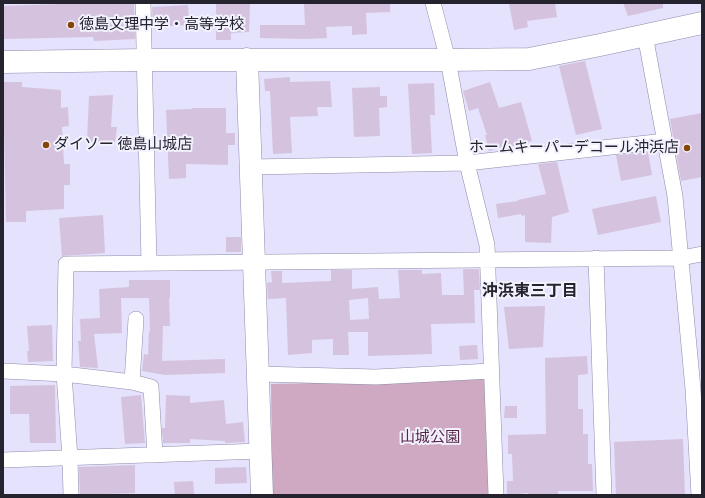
<!DOCTYPE html>
<html>
<head>
<meta charset="utf-8">
<style>
  body { margin:0 }
  #map { position:relative; width:705px; height:498px; overflow:hidden; background:#e4e2fc; font-family:"PT Sans Narrow",sans-serif }
  canvas { display:block }
  .frame { position:absolute; inset:0; border:4px solid #24232e; pointer-events:none }
</style>
</head>
<body>
<div id="map">
<canvas width="705" height="498"></canvas>
<div class="frame"></div>
</div>
<script>
const ctx = document.querySelector('canvas').getContext('2d');
ctx.lineJoin = 'round';
function fill(path, color) { ctx.fillStyle = color; ctx.fill(path, 'evenodd'); }
const shape = rows => new Path2D(rows.map(r => 'M' + r).join(''));
function strokePath(path, color, width, dash) { ctx.strokeStyle = color; ctx.lineWidth = width; ctx.lineCap = dash ? 'butt' : 'round'; ctx.setLineDash(dash || []); ctx.stroke(path); }
function write(font, color, halo, rows, align = 'center') {
  ctx.font = font + ' "PT Sans Narrow","Noto Sans JP",sans-serif'; ctx.lineWidth = 4; ctx.setLineDash([]); ctx.textBaseline = 'middle'; ctx.strokeStyle = halo; ctx.fillStyle = color; for (const [text, x, y, turn = 0] of rows) {
    ctx.save(); ctx.translate(x, y); ctx.rotate((+turn || 0) * Math.PI / 180); ctx.textAlign = isNaN(turn) ? turn : align; if (halo) ctx.strokeText(text, 0, 0); ctx.fillText(text, 0, 0); ctx.restore();
  }
}
const green = shape([
  [485,379,491,495,272,495,270,477,272,463,271,384]
]);
const building = shape([
  [91,3,134,3,135,39,94,41,93,37,3,39,3,6],
  [216,3,250,3,249,32,231,33,231,40,216,40],
  [304,3,390,3,390,12,366,13,367,34,352,35,352,26,326,27,327,38,306,39,260,38,260,25,305,25],
  [509,3,555,3,557,17,527,21,528,27,514,30],
  [623,3,663,3,663,8,628,16],
  [188,5,189,25,153,27,152,7],
  [585,61,602,129,576,135,559,66],
  [290,77,290,82,330,81,332,107,317,107,318,116,290,117,292,153,273,154,270,91,265,91,264,79],
  [3,82,22,82,22,87,61,90,61,108,68,107,69,126,62,127,64,164,70,164,70,185,64,185,64,209,26,211,26,222,6,222],
  [490,82,499,108,521,102,532,141,510,147,509,145,489,151,485,135,487,135,478,108,469,111,463,91],
  [434,83,435,115,430,115,432,153,412,154,408,84],
  [380,87,380,96,387,96,387,107,379,108,380,136,354,137,352,88],
  [113,95,111,127,117,127,115,142,87,142,89,96],
  [192,108,226,108,226,133,235,133,235,145,228,145,228,165,186,164,186,178,169,179,166,110,192,109],
  [702,113,702,177,681,181,670,119],
  [648,152,652,175,621,181,616,155],
  [557,162,569,212,552,217,551,243,525,242,525,215,522,216,521,214,498,218,496,204,518,201,518,200,546,194,538,164],
  [656,196,661,222,598,235,592,209],
  [103,215,105,253,62,256,59,218],
  [226,237,241,237,241,252,226,252],
  [463,269,479,269,480,290,474,290,475,323,431,324,432,354,368,356,368,332,348,332,349,355,333,355,333,339,312,340,312,353,288,355,286,298,268,299,267,283,272,282,271,271,282,271,282,283,331,281,331,270,352,270,352,289,378,287,379,299,400,298,398,270,422,270,422,274,441,273,442,295,464,295],
  [368,298,369,319,350,320,349,300],
  [129,280,170,280,170,298,169,298,170,326,163,326,162,361,225,359,225,373,165,375,142,371,144,354,148,355,149,331,150,331,149,298,121,298,122,333,94,334,98,368,80,367,78,341,81,341,80,319,100,318,99,289,129,287],
  [545,306,543,347,509,349,504,307],
  [52,325,53,361,28,362,27,351,29,351,27,326],
  [477,345,478,359,460,360,459,346],
  [587,356,588,374,578,375,578,409,583,409,583,434,588,434,588,464,592,464,593,491,558,491,558,495,528,495,528,493,507,495,507,481,513,481,512,454,508,454,508,435,546,434,545,358],
  [55,385,56,443,30,443,29,414,10,414,10,386],
  [141,395,145,443,125,444,121,397],
  [166,395,190,396,190,403,224,400,226,424,243,422,245,442,225,443,225,441,190,439,190,443,163,443,162,428,165,428],
  [505,406,517,406,517,418,504,418],
  [683,439,685,495,616,495,614,442],
  [135,465,135,493,80,495,79,467],
  [246,467,247,483,215,484,215,468],
  [193,481,194,495,175,495,174,482]
]);
const street = shape([
  [143,3,149,263],
  [433,3,448,60,467,163,487,245,496,495],
  [645,35,675,196,693,389,699,495],
  [251,167,467,163,665,141],
  [596,258,604,495],
  [3,371,64,374,132,382,151,387,155,455],
  [258,374,376,377,491,371],
  [132,382,136,319],
  [3,460,261,451],
  [71,495,70,458,64,374,66,264,681,258,702,254]
]);
const secondary = shape([
  [247,59,262,495],
  [3,62,144,60,448,60,529,59,600,45,702,23]
]);
const markers = [
  [71,25,4,"#844608"],
  [46,145,4,"#844608"],
  [687,148,4,"#844608"]
];
const poiNames = [
  ["徳島文理中学・高等学校",79,25],
  ["ダイソー 徳島山城店",54,145],
  ["ホームキーパーデコール沖浜店",679,148,"right"]
];
const parkNames = [
  ["山城公園",430,438]
];
const neighbourhoodNames = [
  ["沖浜東三丁目",530,291]
];
fill(green, '#cfa9c1');
fill(building, '#d5c2de');
strokePath(street, '#8e8ba9', 16);
strokePath(secondary, '#8e8ba9', 23);
strokePath(street, '#fff', 15);
strokePath(secondary, '#fff', 22);
for (const [x, y, r, color] of markers) { const dot = new Path2D(); dot.arc(x, y, r, 0, 2 * Math.PI); ctx.fillStyle = color; ctx.fill(dot); strokePath(dot, '#f2f1fe', 1.5); }
write('15px', '#24232e', '#f2f1fe', poiNames, 'left');
write('15px', '#572648', '#f2f1fe', parkNames);
write('bold 16px', '#24232e', '#f2f1fe', neighbourhoodNames);
</script>
</body>
</html>
